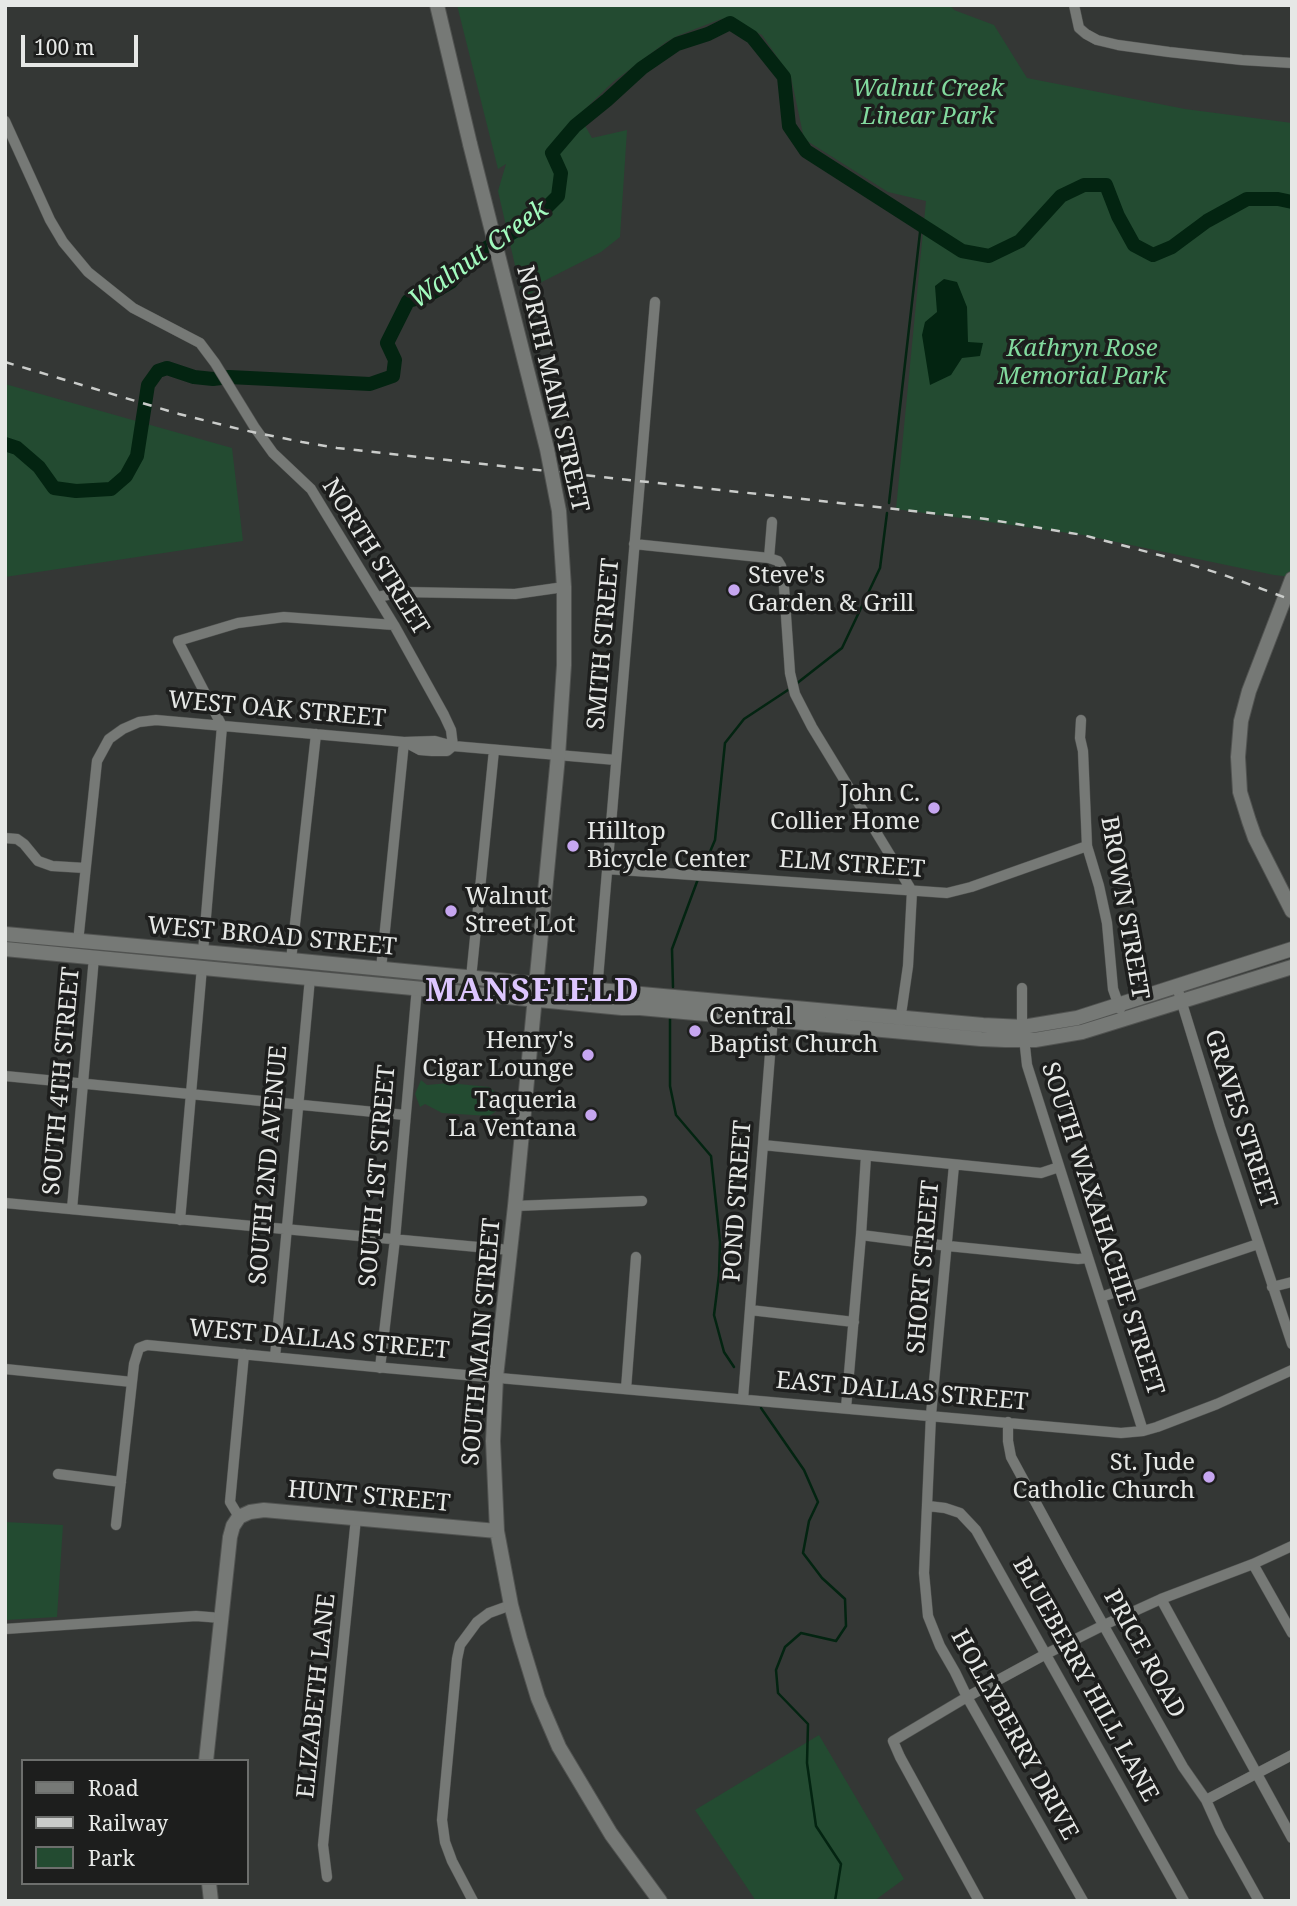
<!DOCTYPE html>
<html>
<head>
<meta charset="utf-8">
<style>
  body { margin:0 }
  #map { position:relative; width:1297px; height:1906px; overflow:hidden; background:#343735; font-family:"Noto Serif",serif }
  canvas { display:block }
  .frame { position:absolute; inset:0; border:7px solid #e6e8e6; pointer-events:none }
  .legend { position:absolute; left:21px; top:1759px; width:228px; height:126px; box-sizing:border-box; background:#1d1e1d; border:2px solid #6d6f6d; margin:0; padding:9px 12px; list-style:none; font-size:21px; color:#e6e8e6 }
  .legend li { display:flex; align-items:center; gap:14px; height:35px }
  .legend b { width:35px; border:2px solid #6d6f6d }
  .scale { position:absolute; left:21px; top:35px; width:117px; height:32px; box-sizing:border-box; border:4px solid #e6e8e6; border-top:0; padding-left:9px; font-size:21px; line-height:24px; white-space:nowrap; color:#e6e8e6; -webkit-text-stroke:5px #1d1e1d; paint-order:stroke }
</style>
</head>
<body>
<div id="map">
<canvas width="1297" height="1906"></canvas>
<div class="frame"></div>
<ul class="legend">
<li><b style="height:9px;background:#767976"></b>Road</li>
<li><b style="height:9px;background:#caccca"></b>Railway</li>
<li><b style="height:19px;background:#234b31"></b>Park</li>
</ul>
<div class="scale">100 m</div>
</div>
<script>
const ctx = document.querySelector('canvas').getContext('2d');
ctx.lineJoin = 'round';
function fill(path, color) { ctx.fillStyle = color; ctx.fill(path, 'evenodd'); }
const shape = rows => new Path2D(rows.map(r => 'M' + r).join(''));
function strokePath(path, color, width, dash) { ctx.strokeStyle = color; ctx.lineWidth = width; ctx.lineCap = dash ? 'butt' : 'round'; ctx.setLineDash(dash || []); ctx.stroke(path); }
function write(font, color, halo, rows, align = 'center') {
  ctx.font = font + ' "Noto Serif",serif'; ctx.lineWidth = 7; ctx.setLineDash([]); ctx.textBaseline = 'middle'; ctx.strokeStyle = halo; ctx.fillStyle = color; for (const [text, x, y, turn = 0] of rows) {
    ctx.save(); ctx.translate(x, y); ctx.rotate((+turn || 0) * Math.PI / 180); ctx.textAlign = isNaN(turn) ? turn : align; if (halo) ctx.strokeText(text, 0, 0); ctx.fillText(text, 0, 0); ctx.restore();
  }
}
const green = shape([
  [457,5,950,5,954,10,994,25,1027,78,1185,109,1292,123,1292,577,1274,575,1083,535,896,509,926,201,888,192,804,139,791,77,762,35,728,18,721,19,677,36,666,42,613,82,579,115,592,138,627,130,620,237,601,252,540,283,532,293,522,296,498,191,506,164,498,169],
  [5,384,232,448,243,541,5,577],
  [421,1080,427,1085,449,1083,489,1087,498,1094,499,1106,495,1112,489,1116,442,1113,425,1104,420,1107,415,1094],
  [5,1522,63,1525,57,1617,5,1620],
  [819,1735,904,1879,874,1901,756,1901,695,1810]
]);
const water = shape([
  [944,279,957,282,967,307,968,342,983,343,980,356,962,358,951,375,930,385,922,335,925,322,937,312,935,286]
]);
const stream = shape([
  [889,503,921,224],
  [796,684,842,648,880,568,887,513],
  [701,873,715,840,725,743,744,719,791,688],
  [673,987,672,949,698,879],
  [670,1018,670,1086,676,1115,711,1156,720,1242,719,1275,714,1315,724,1352,734,1367],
  [761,1408,804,1470,818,1502,809,1521,803,1553,822,1578,845,1599,846,1626,836,1641,801,1633,785,1647,776,1670,778,1693,808,1724,807,1763,816,1826,841,1864,835,1901]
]);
const river = shape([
  [5,444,17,448,39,467,54,488,76,491,111,489,126,476,137,456,148,385,158,371,167,368,194,377,213,379,229,377,370,384,393,376,395,360,387,343,408,301,427,296,451,282,471,257,534,220,558,196,561,173,552,153,575,126,607,100,642,68,677,44,708,34,730,23,752,37,784,77,789,126,806,151,962,251,989,256,1020,241,1061,196,1084,185,1106,185,1118,216,1134,245,1153,255,1172,247,1207,221,1247,199,1278,199,1292,202]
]);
const street = shape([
  [1074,5,1079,28,1086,34,1097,40,1118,45,1169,52,1242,60,1292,63],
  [5,121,50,220,63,242,88,272,133,308,200,343,215,363,255,428,273,453,311,489,394,625,444,715,451,730,453,746],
  [634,544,769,558,778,561,781,566,783,573,790,673,795,694,812,727,912,891,908,966,900,1021],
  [769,558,772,522],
  [377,597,403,592,515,594,564,587],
  [1081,720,1080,738,1083,751,1087,846,1099,886,1107,923,1113,989,1120,1009],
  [405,742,420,750,432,751,447,751,453,746],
  [5,838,17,839,24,844,38,861,52,866,85,868],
  [607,869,947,893,971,887,1087,846],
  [78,942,97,761,109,739,123,729,139,722,156,720,404,742,435,741,453,746,616,760],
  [203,952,222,726,178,641,238,623,284,617,394,625],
  [291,960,316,734],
  [381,969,404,742],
  [471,978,494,750],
  [1177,987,1220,1127,1292,1344],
  [1022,988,1022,1019,1027,1065,1143,1431],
  [597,990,655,302],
  [5,1076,405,1115],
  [763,1145,1041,1173,1059,1167],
  [954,1165,931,1415,924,1573,928,1616,940,1646,955,1672,967,1697,1083,1901],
  [5,1203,510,1250],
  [515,1206,642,1201],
  [72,1209,94,957],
  [180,1220,202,967],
  [861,1235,948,1246,1078,1259,1088,1258],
  [1272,1287,1292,1282],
  [1101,1297,1258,1244],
  [750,1310,854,1322],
  [275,1357,310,978],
  [380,1368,395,1239,417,987],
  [5,1369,132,1382],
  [626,1389,636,1257],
  [743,1399,773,1016],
  [846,1408,861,1235,866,1156],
  [1008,1422,1008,1441,1011,1457,1068,1562,1183,1767,1206,1800,1220,1831,1259,1901],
  [58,1474,121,1482],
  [928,1506,945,1508,960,1513,976,1530,1184,1901],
  [239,1517,230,1502,244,1354],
  [116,1525,134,1364,139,1348,147,1345,386,1368,1121,1433,1143,1431,1157,1427,1217,1404,1292,1370],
  [1253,1564,1292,1633],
  [1161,1599,1292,1838],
  [5,1629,196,1616,221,1618],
  [1206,1800,1292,1755],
  [327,1877,323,1845,356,1518],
  [473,1901,452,1861,445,1842,442,1820,457,1659,460,1645,477,1622,489,1613,511,1605],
  [979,1901,900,1757,893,1741,967,1697,1046,1654,1104,1625,1161,1599,1253,1564,1292,1546]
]);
const secondary = shape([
  [437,5,470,144],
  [559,511,564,587,564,665,558,756,515,1206,496,1377,493,1441,497,1531,511,1605,520,1639,538,1698,559,1747,611,1834,660,1901],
  [1292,579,1249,691,1241,721,1238,757,1240,792,1249,821,1255,838,1292,911],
  [5,934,291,960,641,994,983,1025,1023,1027,1077,1018,1292,949],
  [5,949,622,1008,640,1008,981,1039,1005,1040,1035,1040,1082,1032,1292,967],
  [206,1761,230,1537,233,1526,239,1517,250,1512,264,1510,497,1531],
  [209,1883,211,1901]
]);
const rail = shape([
  [5,362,179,414,243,430,302,442,337,448,986,519,1083,535,1163,556,1224,575,1292,600]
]);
const secondaryBridge = shape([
  [470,144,547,449,559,511]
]);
const markers = [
  [734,590,7,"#c6a6f0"],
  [934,808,7,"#c6a6f0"],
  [573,846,7,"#c6a6f0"],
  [451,911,7,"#c6a6f0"],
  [695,1031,7,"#c6a6f0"],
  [588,1055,7,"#c6a6f0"],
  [591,1115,7,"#c6a6f0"],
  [1209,1477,7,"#c6a6f0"]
];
const parkNames = [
  ["Walnut Creek",928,89],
  ["Linear Park",928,117],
  ["Kathryn Rose",1082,349],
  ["Memorial Park",1082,377]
];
const streetNames = [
  ["NORTH MAIN STREET",552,389,77],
  ["NORTH STREET",375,557,58],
  ["SMITH STREET",604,644,-85],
  ["WEST OAK STREET",277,710,5],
  ["ELM STREET",852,865,4],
  ["BROWN STREET",1124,908,80],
  ["WEST BROAD STREET",272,937,5],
  ["SOUTH 4TH STREET",62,1081,-85],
  ["GRAVES STREET",1240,1119,72],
  ["SOUTH 2ND AVENUE",269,1165,-85],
  ["SOUTH 1ST STREET",378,1176,-85],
  ["POND STREET",738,1201,-86],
  ["SOUTH WAXAHACHIE STREET",1102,1229,72],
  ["SHORT STREET",924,1267,-85],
  ["WEST DALLAS STREET",319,1340,5],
  ["SOUTH MAIN STREET",482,1342,-85],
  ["EAST DALLAS STREET",902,1392,5],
  ["HUNT STREET",369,1497,5],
  ["PRICE ROAD",1144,1654,61],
  ["BLUEBERRY HILL LANE",1085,1680,61],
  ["ELIZABETH LANE",317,1696,-84],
  ["HOLLYBERRY DRIVE",1014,1735,61]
];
const poiNames = [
  ["Steve's",748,576],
  ["Garden & Grill",748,604],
  ["John C.",920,794,"right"],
  ["Collier Home",920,822,"right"],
  ["Hilltop",587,832],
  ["Bicycle Center",587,860],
  ["Walnut",465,897],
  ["Street Lot",465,925],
  ["Central",709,1017],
  ["Baptist Church",709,1045],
  ["Henry's",574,1041,"right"],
  ["Cigar Lounge",574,1069,"right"],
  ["Taqueria",577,1101,"right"],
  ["La Ventana",577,1129,"right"],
  ["St. Jude",1195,1463,"right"],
  ["Catholic Church",1195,1491,"right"]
];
const waterNames = [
  ["Walnut Creek",479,255,-36]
];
const districtNames = [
  ["MANSFIELD",533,992]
];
fill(green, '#234b31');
fill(water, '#032411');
strokePath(stream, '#032411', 2.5);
strokePath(river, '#032411', 14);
strokePath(street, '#515351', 11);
strokePath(secondary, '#515351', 16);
strokePath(street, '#767976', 10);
strokePath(secondary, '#767976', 14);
strokePath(rail, '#caccca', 2.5, [9, 9]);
strokePath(secondaryBridge, '#515351', 16, []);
strokePath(secondaryBridge, '#767976', 14);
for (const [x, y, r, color] of markers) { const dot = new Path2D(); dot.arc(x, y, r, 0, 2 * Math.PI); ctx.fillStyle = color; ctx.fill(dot); strokePath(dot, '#1d1e1d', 2.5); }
write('italic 24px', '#82da9e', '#1d1e1d', parkNames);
write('24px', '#e6e8e6', '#1d1e1d', streetNames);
write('24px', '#e6e8e6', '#1d1e1d', poiNames, 'left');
write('italic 26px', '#a2fbbe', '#1d1e1d', waterNames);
ctx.letterSpacing = '2px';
write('bold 32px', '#ddc6fe', '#1d1e1d', districtNames);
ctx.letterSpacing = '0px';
</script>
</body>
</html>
